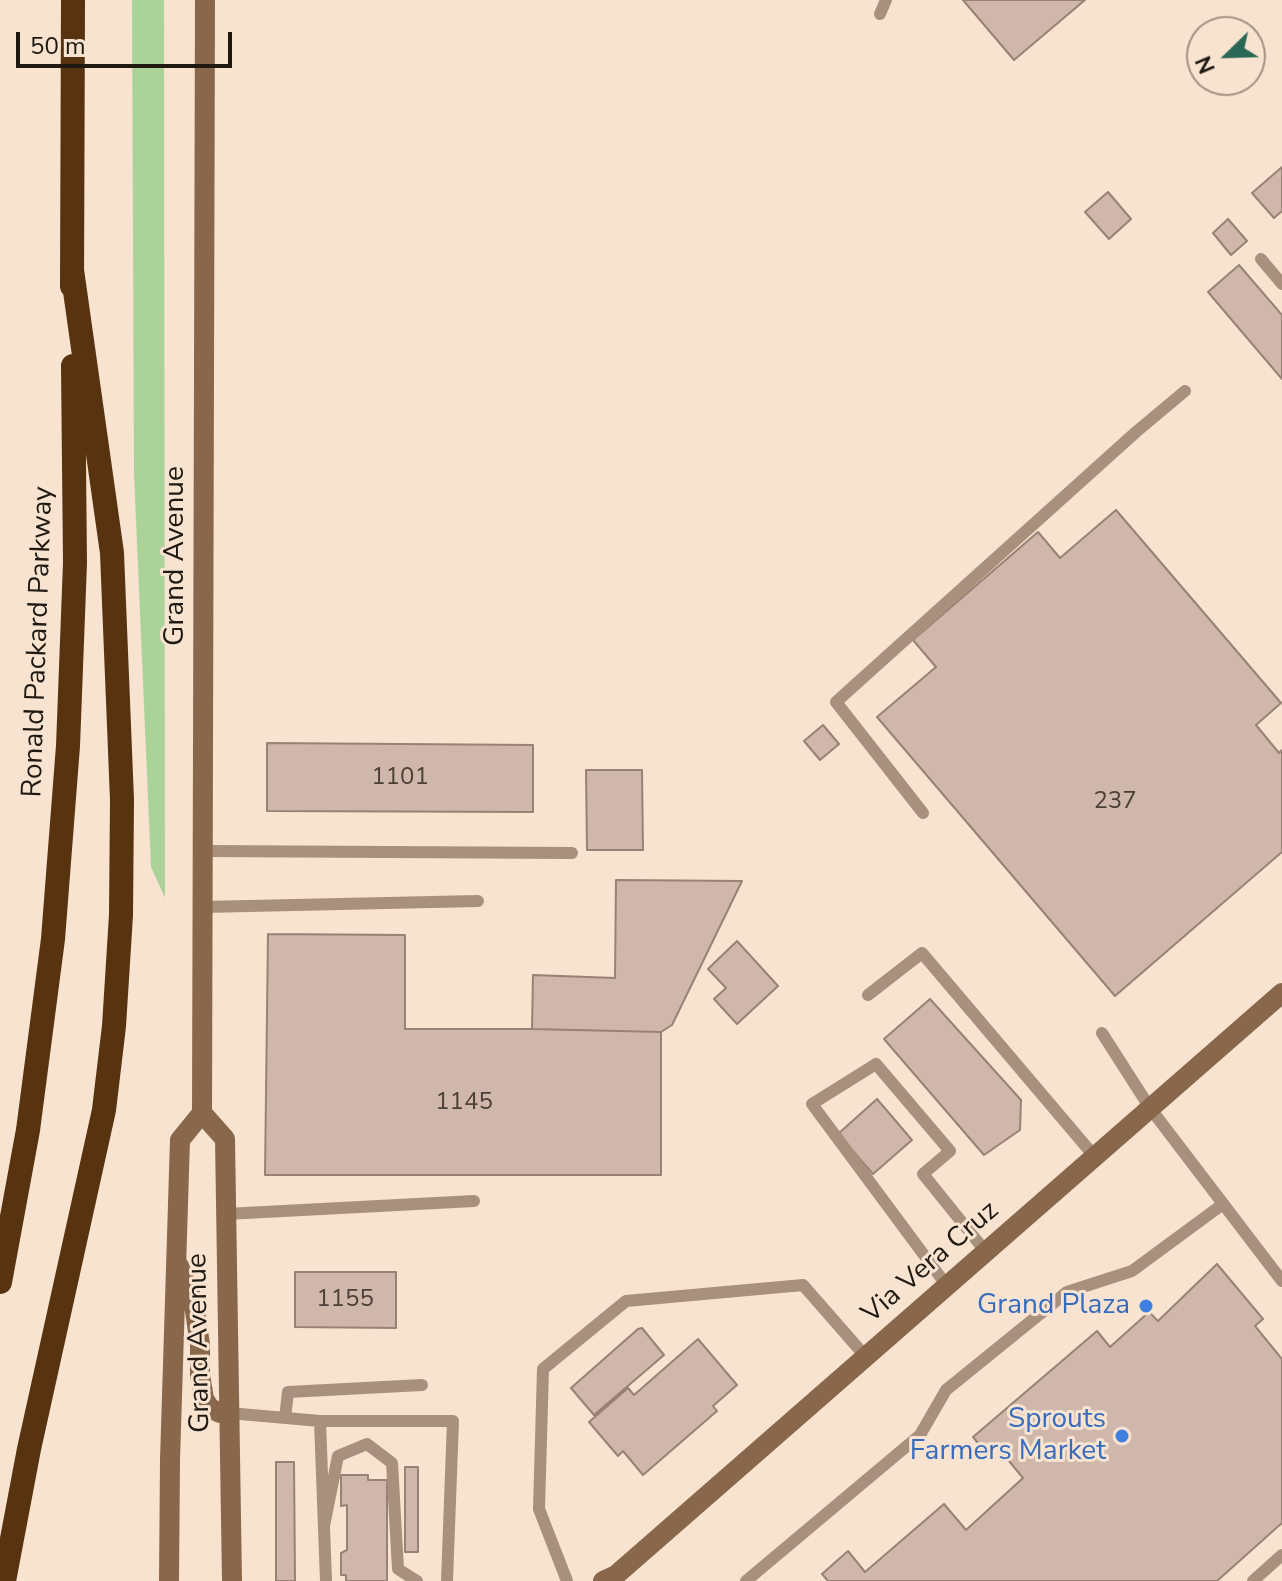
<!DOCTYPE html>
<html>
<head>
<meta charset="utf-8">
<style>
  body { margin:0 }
  #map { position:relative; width:1282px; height:1581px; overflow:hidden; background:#f7e3d0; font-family:"Nunito Sans",sans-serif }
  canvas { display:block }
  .north { position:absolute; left:1186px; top:16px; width:80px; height:80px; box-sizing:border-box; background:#f7e3d0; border:2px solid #a19284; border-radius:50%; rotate:247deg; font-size:22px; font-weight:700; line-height:32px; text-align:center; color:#1f1912 }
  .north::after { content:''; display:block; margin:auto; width:28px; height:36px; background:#2a6855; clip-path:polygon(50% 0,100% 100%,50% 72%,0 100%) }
  .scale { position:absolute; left:16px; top:32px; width:216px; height:36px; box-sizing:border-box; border:4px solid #1f1912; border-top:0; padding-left:10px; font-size:24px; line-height:28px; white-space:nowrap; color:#1f1912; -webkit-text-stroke:6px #f7e3d0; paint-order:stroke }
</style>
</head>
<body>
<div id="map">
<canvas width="1282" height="1581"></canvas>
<div class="north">N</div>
<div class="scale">50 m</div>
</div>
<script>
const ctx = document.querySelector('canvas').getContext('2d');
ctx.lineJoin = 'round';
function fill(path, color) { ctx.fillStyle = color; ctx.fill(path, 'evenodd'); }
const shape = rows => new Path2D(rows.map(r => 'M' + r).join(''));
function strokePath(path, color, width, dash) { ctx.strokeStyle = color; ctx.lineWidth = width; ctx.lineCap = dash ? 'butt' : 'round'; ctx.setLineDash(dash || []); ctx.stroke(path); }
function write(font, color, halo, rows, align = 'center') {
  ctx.font = font + ' "Nunito Sans",sans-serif'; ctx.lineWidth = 6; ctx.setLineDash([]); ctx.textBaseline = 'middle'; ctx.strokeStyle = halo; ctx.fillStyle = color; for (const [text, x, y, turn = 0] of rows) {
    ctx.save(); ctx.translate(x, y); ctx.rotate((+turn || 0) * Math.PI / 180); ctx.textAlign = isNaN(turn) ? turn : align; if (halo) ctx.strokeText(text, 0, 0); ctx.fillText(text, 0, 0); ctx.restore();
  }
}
const green = shape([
  [132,0,164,0,165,898,151,867,134,474]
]);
const building = shape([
  [963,0,1085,0,1014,60,963,0],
  [1282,167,1282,211,1274,218,1252,193,1282,167],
  [1108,192,1131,219,1109,239,1085,212,1108,192],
  [1228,219,1247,241,1231,255,1213,233,1228,219],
  [1239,265,1282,315,1282,379,1208,292,1239,265],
  [1116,510,1281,703,1256,725,1279,753,1282,750,1282,852,1115,996,877,717,936,667,913,640,1038,532,1060,558,1116,510],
  [823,725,839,744,820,760,804,741,823,725],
  [267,743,533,745,533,812,267,811,267,743],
  [586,770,642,770,643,850,587,850,586,770],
  [616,880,742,881,672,1025,661,1032,532,1029,533,975,615,978,616,880],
  [268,934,405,935,405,1029,532,1029,661,1032,661,1175,265,1175,268,934],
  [737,941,778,986,737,1024,714,999,726,988,708,969,737,941],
  [930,999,1021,1100,1020,1130,984,1155,884,1039,930,999],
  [877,1099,912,1140,873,1174,838,1134,877,1099],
  [1217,1264,1263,1319,1255,1326,1282,1359,1282,1523,1217,1581,828,1581,822,1574,848,1551,865,1572,944,1504,966,1530,1023,1478,995,1444,986,1453,973,1437,1097,1331,1110,1347,1149,1312,1158,1321,1217,1264],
  [295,1272,396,1272,396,1328,295,1327,295,1272],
  [642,1328,664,1355,594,1415,571,1388,638,1329,642,1328],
  [698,1339,737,1385,713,1406,717,1411,643,1475,623,1451,618,1456,589,1422,628,1388,634,1395,698,1339],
  [276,1462,294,1462,295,1581,276,1581,276,1462],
  [405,1467,418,1467,418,1552,405,1552,405,1467],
  [341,1475,368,1475,368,1480,387,1480,387,1581,346,1581,346,1575,341,1575,341,1553,347,1550,347,1505,341,1506,341,1475]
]);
const lane = shape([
  [880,14,886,0],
  [1261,259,1282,284],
  [923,813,836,702,1136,432,1185,391],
  [203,851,572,853],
  [203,907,478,901],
  [868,995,922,953,1095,1157],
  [1102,1033,1150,1108,1282,1281],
  [226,1214,474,1201],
  [947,1286,812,1104,876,1064,950,1151,923,1174,986,1252],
  [229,1413,320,1421,453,1421,447,1581],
  [285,1418,288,1392,422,1385],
  [320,1421,326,1581],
  [324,1526,338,1456,367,1444,392,1463,398,1569,417,1581],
  [567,1581,539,1509,543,1369,626,1301,803,1285,866,1357],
  [746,1581,920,1435,946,1390,1067,1292,1132,1271,1223,1204],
  [1253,1581,1282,1555]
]);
const secondary = shape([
  [202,1113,225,1139,232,1581],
  [179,1266,194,1304,200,1345,200,1375,204,1399,210,1408,220,1413,229,1413],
  [169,1581,170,1460,180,1140,202,1113,205,0],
  [603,1581,616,1575,1282,993]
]);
const highway = shape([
  [72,286,73,0],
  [0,1282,28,1130,53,939,68,746,75,563,73,366],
  [4,1581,29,1449,104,1110,114,1026,121,915,122,800,112,553,72,270]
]);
const markers = [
  [1146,1306,8,"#3f7fe0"],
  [1122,1436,8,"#3f7fe0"]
];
const numberNames = [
  ["1101",400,778],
  ["237",1115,802],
  ["1145",464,1103],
  ["1155",345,1300]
];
const streetNames = [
  ["Grand Avenue",176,556,-90],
  ["Ronald Packard Parkway",39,642,-88],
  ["Via Vera Cruz",931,1263,-41],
  ["Grand Avenue",200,1343,-91]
];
const shopNames = [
  ["Grand Plaza",1130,1306],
  ["Sprouts",1106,1420],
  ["Farmers Market",1106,1452]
];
fill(green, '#abd399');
fill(building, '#d0b7ab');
strokePath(building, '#988175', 2);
strokePath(lane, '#a8907d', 12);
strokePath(secondary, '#89674a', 20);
strokePath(highway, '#57330f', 24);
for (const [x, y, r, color] of markers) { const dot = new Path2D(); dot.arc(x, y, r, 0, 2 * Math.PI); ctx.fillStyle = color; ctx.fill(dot); strokePath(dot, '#f7e3d0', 3); }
write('24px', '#4b4038', null, numberNames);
write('28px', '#1f1912', '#f7e3d0', streetNames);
write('28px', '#366cbe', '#f7e3d0', shopNames, 'right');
</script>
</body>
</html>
